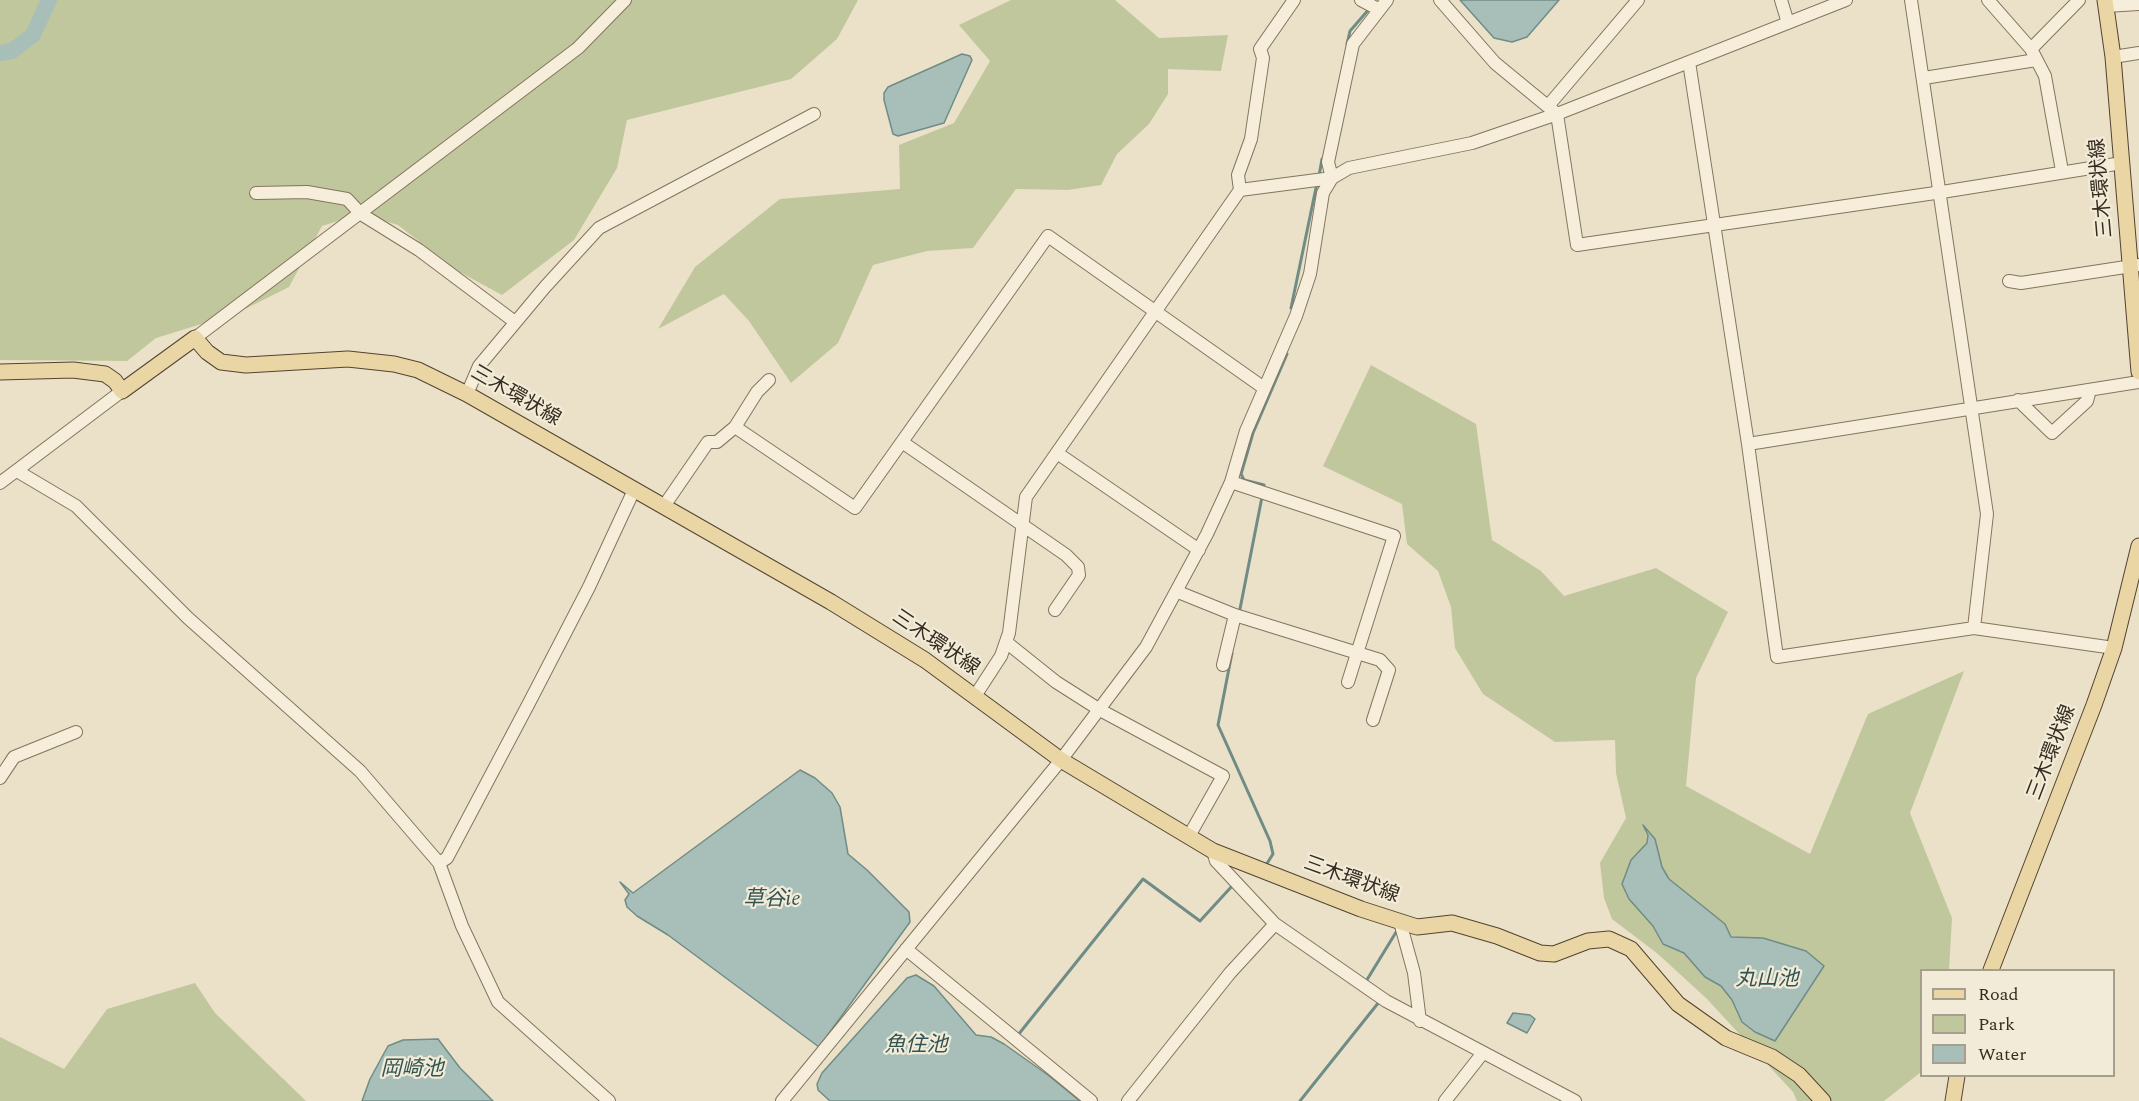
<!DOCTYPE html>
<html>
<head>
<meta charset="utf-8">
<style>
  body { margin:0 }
  #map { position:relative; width:2139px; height:1101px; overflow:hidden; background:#eae1c8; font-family:Spectral,serif }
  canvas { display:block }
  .legend { position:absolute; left:1920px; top:969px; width:195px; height:108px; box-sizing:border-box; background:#f2ebd7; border:2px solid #a79f8e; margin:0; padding:8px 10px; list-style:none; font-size:18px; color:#362c21 }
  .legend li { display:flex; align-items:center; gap:12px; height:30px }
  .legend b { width:30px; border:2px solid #a79f8e }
</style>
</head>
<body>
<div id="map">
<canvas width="2139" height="1101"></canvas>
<ul class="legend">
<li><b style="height:8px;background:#e9d6a4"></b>Road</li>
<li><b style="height:16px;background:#c1c79d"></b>Park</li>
<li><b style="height:16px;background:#a8bfb9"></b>Water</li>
</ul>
</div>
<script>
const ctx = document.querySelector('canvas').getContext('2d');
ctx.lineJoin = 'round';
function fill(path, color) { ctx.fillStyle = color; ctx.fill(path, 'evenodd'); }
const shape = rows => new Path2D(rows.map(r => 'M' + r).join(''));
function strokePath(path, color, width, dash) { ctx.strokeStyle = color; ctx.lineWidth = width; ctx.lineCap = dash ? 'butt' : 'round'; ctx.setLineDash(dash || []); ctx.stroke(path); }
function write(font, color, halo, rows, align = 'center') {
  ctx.font = font + ' Spectral,"Noto Sans JP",serif'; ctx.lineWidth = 4.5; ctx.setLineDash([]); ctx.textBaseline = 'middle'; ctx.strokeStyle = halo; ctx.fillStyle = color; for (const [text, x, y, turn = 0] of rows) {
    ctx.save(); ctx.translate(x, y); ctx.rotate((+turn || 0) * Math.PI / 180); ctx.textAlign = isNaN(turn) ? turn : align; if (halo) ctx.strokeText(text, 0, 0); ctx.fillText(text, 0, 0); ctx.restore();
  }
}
const green = shape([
  [0,0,858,0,837,39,791,79,627,120,617,168,574,240,502,295,456,270,398,225,361,214,322,226,289,287,237,313,156,338,127,361,0,360],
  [1011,0,1115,0,1159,38,1228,35,1221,71,1168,69,1168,94,1149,124,1117,154,1101,185,1068,190,1016,189,973,248,927,251,873,265,838,343,791,383,749,321,724,294,658,329,695,267,780,199,900,189,899,145,954,123,990,61,959,25],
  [1371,365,1476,424,1492,540,1541,571,1564,596,1656,568,1728,612,1696,678,1686,786,1810,854,1868,714,1964,671,1910,813,1952,918,1949,970,1922,970,1921,1072,1884,1101,1797,1101,1793,1092,1707,999,1658,954,1612,919,1604,898,1600,863,1626,818,1616,773,1615,740,1555,742,1483,694,1455,648,1451,607,1438,571,1407,544,1402,504,1323,466],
  [195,983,215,1013,306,1101,0,1101,0,1037,64,1069,107,1009]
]);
const water = shape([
  [1460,0,1559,0,1527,37,1512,42,1494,38,1460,0],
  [962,54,970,56,972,60,944,123,898,136,893,134,884,100,884,93,888,87,962,54],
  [800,770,815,778,832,793,840,807,848,854,867,870,909,912,910,922,819,1047,668,935,637,916,627,907,625,900,629,894,620,882,633,893,800,770],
  [1643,825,1655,839,1662,867,1669,879,1725,924,1731,937,1763,938,1806,951,1824,966,1775,1041,1755,1032,1742,1022,1732,1000,1721,986,1705,977,1684,953,1663,944,1653,926,1629,899,1622,884,1631,860,1647,843,1648,835,1643,825],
  [916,975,934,986,976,1035,991,1037,1004,1044,1048,1075,1080,1101,830,1101,818,1090,817,1084,822,1073,907,978,916,975],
  [1513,1013,1530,1015,1535,1019,1527,1033,1507,1023,1513,1013],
  [438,1039,460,1068,493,1101,362,1101,370,1079,388,1046,403,1040,438,1039]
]);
const stream = shape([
  [1347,44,1350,31,1370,8],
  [1319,176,1322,159],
  [1291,308,1317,183],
  [1263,490,1264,485,1244,480,1241,474,1253,433,1287,354],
  [1239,614,1262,497],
  [1232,653,1218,725,1270,841,1273,854,1266,865],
  [1365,983,1398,929],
  [1018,1035,1143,879,1200,921,1233,885],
  [1300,1101,1379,1002]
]);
const river = shape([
  [0,53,12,51,33,35,49,0]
]);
const minor = shape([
  [1361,0,1378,9],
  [1440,0,1495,63,1557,114,1577,245,1942,192,2122,163],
  [1781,0,1788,23],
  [1911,0,1987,514,1974,628],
  [1988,0,2031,49,2045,76,2062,171],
  [2106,6,2139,4],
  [2031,49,2079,0],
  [2113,57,2139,53],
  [1689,62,1748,444,1777,657,1974,628,2114,648],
  [1924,78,2036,60],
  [1548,106,1638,0],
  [1240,190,1238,175,1251,139,1263,58,1260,49,1294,0],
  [256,193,307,192,347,199,361,214,419,250,515,322],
  [2009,281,2021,283,2139,265],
  [195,338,578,48,625,0],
  [467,394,479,366,545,287,599,228,814,114],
  [2018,400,2052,433,2087,401,2090,390],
  [735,427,855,508,1048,236,1264,388],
  [902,442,1066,555,1078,567,1079,575,1055,610],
  [1748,444,2139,382],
  [1057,453,1199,550],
  [17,471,76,506,188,618,360,771,439,863,462,926,498,1002,609,1101],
  [1231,482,1394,536,1348,682],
  [0,483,122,391],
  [664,506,708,442,717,442,735,427,757,392,769,380],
  [1178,592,1235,615,1380,660,1389,670,1373,720],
  [1006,642,1056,682,1100,710,1223,776,1189,836],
  [1223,665,1235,615],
  [975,696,1001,656,1009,633,1026,497,1240,190,1332,178,1328,162,1353,44,1387,0],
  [0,778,14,757,76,732],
  [1213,851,1216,861,1275,924,1386,1001,1575,1101],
  [439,863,447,858,529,703,589,587,634,490],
  [1400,922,1414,973,1420,1021],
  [906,949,1091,1101],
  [782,1101,1061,760,1146,647,1207,534,1231,482,1246,431,1296,316,1310,274,1323,193,1332,178,1349,168,1472,143,1557,114,1846,0],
  [1128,1101,1230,973,1275,924],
  [1445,1101,1482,1054]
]);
const major = shape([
  [2105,0,2113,57,2139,372],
  [0,372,73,370,105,374,115,381,122,391,195,338,207,352,221,362,246,365,348,359,394,364,418,370,467,394,831,602,925,660,1061,760,1213,851,1361,909,1417,927,1452,923,1497,936,1540,953,1554,954,1588,941,1609,939,1631,949,1678,1004,1726,1038,1772,1057,1799,1075,1823,1101],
  [1991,970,2094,705,2114,648,2139,546],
  [1953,1101,1957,1076]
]);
const streetNames = [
  ["三木環状線",2103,188,-95],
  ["三木環状線",515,397,30],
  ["三木環状線",935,644,34],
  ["三木環状線",2053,753,-69],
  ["三木環状線",1351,881,20]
];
const waterNames = [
  ["草谷ie",772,901],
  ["丸山池",1767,981],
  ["魚住池",916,1047],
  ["岡崎池",412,1071]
];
fill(green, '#c1c79d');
fill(water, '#a8bfb9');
strokePath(water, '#708c86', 1.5);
strokePath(stream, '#708c86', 3);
strokePath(river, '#a8bfb9', 16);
strokePath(minor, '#84745f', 14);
strokePath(major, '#534332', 17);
strokePath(minor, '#f6eeda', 12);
strokePath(major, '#e9d6a4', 15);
write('20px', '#362c21', '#f2ebd7', streetNames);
write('italic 21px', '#325453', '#f2ebd7', waterNames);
</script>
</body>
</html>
